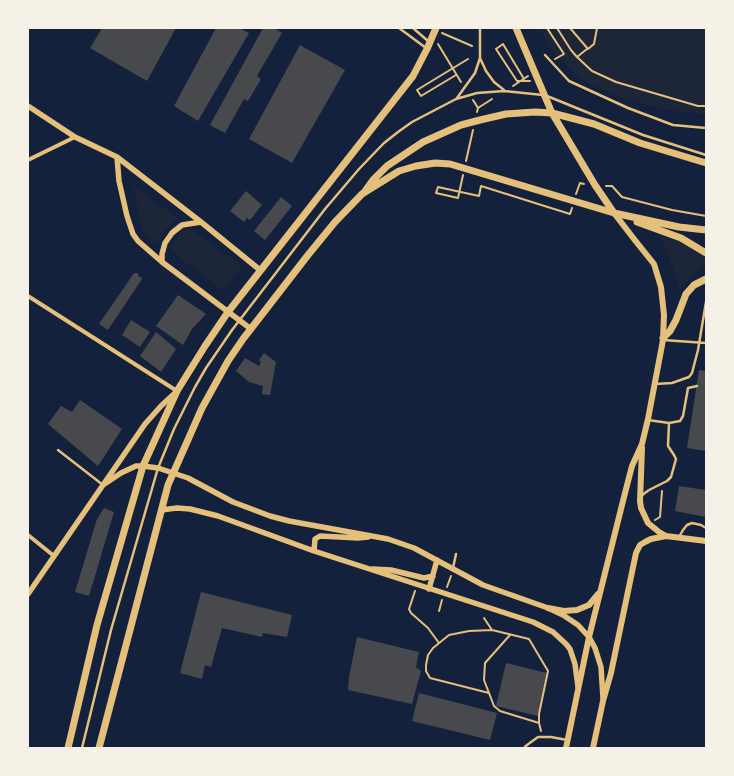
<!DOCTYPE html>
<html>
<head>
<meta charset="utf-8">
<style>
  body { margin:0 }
  #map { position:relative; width:734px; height:776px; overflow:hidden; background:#14213d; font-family:Georgia,serif }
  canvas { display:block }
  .frame { position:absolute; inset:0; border:29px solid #f6f1e7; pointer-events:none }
</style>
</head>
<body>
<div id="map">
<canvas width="734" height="776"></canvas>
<div class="frame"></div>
</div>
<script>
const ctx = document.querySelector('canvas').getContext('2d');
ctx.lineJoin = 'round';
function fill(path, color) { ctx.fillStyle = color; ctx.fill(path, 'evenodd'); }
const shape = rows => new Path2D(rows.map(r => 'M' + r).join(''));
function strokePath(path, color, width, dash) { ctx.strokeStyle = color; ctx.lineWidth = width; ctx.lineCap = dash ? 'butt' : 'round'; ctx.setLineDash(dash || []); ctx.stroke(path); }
const green = shape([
  [540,28,706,28,706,115,662,109,613,95,579,78,548,46],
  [133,186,178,218,169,225,162,235,159,244,147,236,142,229],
  [185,230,192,230,242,266,223,291,173,252,172,247,174,241,180,233],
  [661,236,675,240,688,245,706,257,706,266,699,270,685,284,679,292,677,276]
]);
const building = shape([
  [102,28,176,28,147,81,90,48],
  [216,28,239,28,249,33,198,121,174,106],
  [263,28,274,28,282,33,257,76,261,79,248,101,244,99,225,133,210,125],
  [300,45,345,70,292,163,249,139],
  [246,191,262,205,250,220,247,218,244,222,230,211],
  [281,197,292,206,265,240,254,231],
  [134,273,138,273,139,277,141,277,142,279,108,330,99,324],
  [178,295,206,314,192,329,183,345,156,326],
  [131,320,150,332,140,347,122,335],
  [156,332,176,349,161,372,140,356],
  [264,353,276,362,270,395,262,394,263,386,249,382,236,371,245,358,259,366,261,362,259,360],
  [699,370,706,371,706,451,687,448],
  [80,400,122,429,98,466,48,424,61,406,72,412],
  [679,486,706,490,706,517,675,511],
  [104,508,114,512,89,596,75,592,97,519],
  [201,592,292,615,287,637,263,633,262,637,222,628,211,667,205,665,202,679,180,673],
  [357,637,419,652,416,667,421,671,412,704,348,690,349,677],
  [506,663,547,673,538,716,496,706],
  [419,693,497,713,490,740,412,721]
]);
const path = shape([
  [547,28,564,54,555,59],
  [557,28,571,50,577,57,587,49],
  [570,28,588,49,594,44,597,28],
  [442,33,472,46],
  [438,44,461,82],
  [577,57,592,71,616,82,698,106,706,106],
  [456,75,421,96,417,90,468,59],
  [524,79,503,44,496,49,517,81,530,81],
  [513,86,528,76],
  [473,100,478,108,477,112],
  [478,108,492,99],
  [466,161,473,130],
  [463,175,458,198,436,193,438,187,456,191,479,196,481,186,570,214,572,208],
  [606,186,612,186,622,197,672,210,706,216],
  [576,194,580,183,584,184],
  [655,520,660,517,662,491],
  [447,587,451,576],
  [415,591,409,609,411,613,428,628,439,643],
  [439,611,442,600],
  [484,618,492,630,529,639,548,671,539,714,539,723,541,731],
  [510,635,485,663,484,680,494,706,500,711,539,723],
  [489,693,430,678,426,671,426,665,428,655,433,648,449,635,469,631,492,630]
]);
const service = shape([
  [399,28,426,48],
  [413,28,428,41],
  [545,55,569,81,628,108,673,125,706,128],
  [480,58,486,71,494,82,504,90],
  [547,96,643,135,706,155],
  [457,98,475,73,480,58,480,28],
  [663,340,706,343],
  [655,384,672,383,689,377,692,373,698,350,706,302],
  [648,420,669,423,680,421,683,416,688,388,697,386],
  [58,450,103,485],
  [641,496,649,490,667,481,671,477,676,459,674,455,668,446,669,423],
  [679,537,683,530,687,525,692,523,701,525,706,528],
  [453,568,456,554],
  [82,748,111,630,158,468,174,429,195,387,206,368,232,330,325,209,359,169,384,143,398,132,412,122,456,99,477,93,504,91,543,95],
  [524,748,527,745,538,737,551,737,567,740]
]);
const minor = shape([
  [28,160,75,137],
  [28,296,177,391],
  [28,535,54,556]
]);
const tertiary = shape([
  [28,106,75,137,117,157,201,222,260,270],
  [117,157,119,181,127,216,133,234,138,241,162,262,251,329],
  [162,262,162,254,165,243,172,233,182,225,201,222],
  [103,485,121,473,136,466,143,466,158,468,188,478,233,502,270,516,289,521,388,539,414,548,483,585,548,608,563,615,578,625,589,637,595,648,601,667,603,698],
  [161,510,177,508,190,509,218,516,314,551,533,622,553,632,566,644,570,649,575,664,578,687],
  [314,551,315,539,320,536,358,538,368,537],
  [372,569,391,570,424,578,433,576],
  [429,589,437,560],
  [28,594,145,424,161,406,175,393]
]);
const secondary = shape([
  [642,448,640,501,641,508,648,523,659,532,666,536,706,541],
  [548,608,564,611,577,610,589,605,598,594],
  [566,748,589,637,624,497,632,466,642,444,648,419,663,340,664,315,661,287,654,264,634,239,614,213],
  [593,748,603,701,611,673,636,553,640,545,645,542,651,539,666,536]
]);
const primary = shape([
  [516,28,552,113,595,185,614,213],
  [365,191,373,180,387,166,423,142,461,125,480,120,506,114,535,112,552,113,594,124,640,143,706,163],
  [637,222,681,238,706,253],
  [663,338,670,331,676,320,686,294,694,285,706,279],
  [68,748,97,625,143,466,177,391,205,346,228,312,413,76,427,49,436,28],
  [99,748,168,485,202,408,228,361,243,339,308,255,335,222,362,194,399,171,416,166,435,163,450,164,614,213,679,227,706,230]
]);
fill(green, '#1d2539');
fill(building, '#48494c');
strokePath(path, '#e5c07b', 2);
strokePath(service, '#e5c07b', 2.5);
strokePath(minor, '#e5c07b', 4);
strokePath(tertiary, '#e5c07b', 5.5);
strokePath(secondary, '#e5c07b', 6);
strokePath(primary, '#e5c07b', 7);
</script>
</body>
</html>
